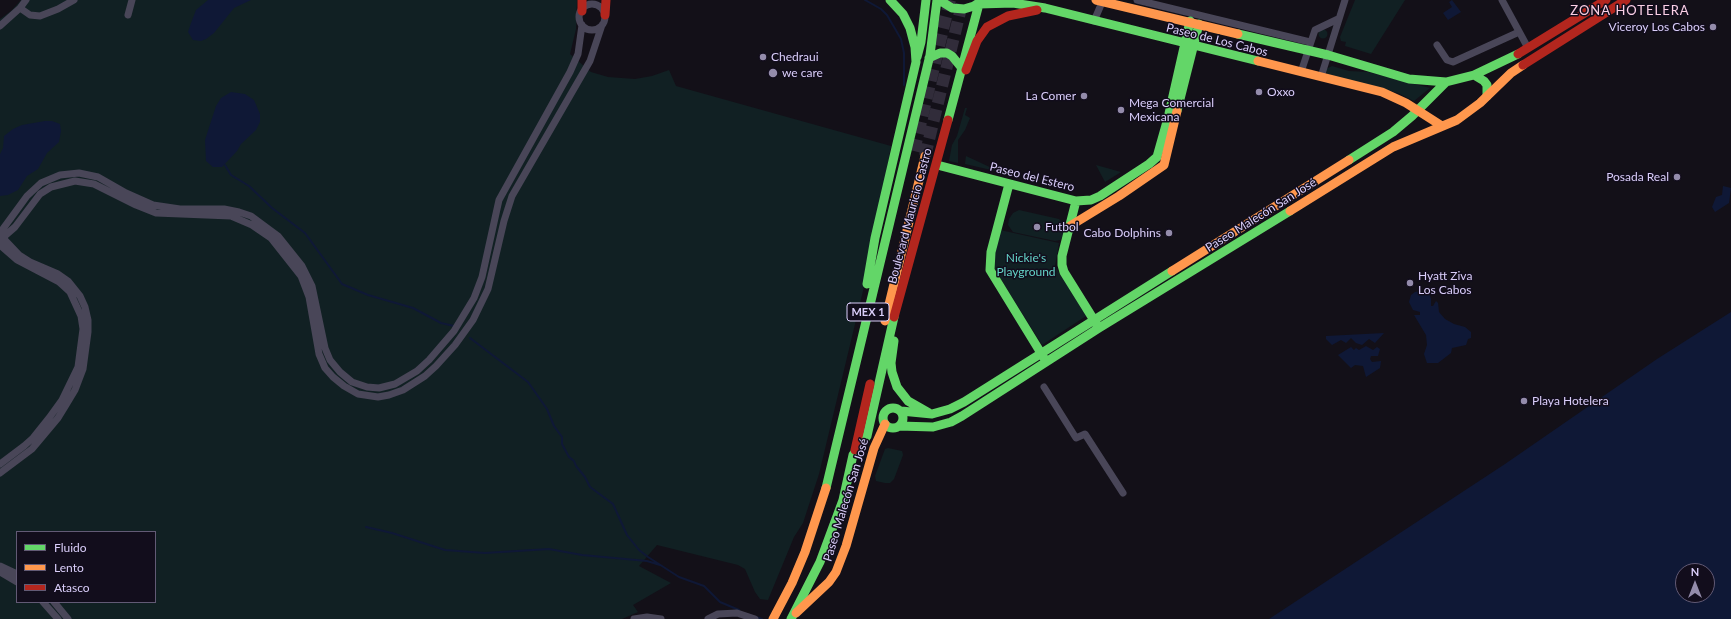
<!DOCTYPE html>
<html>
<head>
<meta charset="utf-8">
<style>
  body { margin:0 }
  #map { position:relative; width:1731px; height:619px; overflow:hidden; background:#131018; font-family:Lato,sans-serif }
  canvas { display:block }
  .legend { position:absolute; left:16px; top:531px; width:140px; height:72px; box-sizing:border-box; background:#120d1c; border:1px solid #625a75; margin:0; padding:5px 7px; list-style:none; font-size:12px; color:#dacefa }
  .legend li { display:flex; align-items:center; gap:8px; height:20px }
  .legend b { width:20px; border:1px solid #625a75 }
  .north { position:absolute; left:1675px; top:563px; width:40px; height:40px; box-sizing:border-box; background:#120d1c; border:1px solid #625a75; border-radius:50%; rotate:0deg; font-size:11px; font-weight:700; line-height:16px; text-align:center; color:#dacefa }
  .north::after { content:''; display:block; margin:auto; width:14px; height:18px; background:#948cab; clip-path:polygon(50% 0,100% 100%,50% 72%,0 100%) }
</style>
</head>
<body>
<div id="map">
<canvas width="1731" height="619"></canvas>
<ul class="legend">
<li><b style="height:5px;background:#63d668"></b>Fluido</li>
<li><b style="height:5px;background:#ff974d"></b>Lento</li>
<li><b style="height:5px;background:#b3261e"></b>Atasco</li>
</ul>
<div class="north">N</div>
</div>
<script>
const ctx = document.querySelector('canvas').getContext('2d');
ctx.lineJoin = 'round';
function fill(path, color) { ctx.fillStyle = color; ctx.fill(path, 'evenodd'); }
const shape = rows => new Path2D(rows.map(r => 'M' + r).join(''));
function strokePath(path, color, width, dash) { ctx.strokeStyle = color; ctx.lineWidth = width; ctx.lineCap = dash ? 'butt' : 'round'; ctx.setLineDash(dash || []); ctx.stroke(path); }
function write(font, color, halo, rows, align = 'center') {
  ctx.font = font + ' Lato,sans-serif'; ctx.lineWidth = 3; ctx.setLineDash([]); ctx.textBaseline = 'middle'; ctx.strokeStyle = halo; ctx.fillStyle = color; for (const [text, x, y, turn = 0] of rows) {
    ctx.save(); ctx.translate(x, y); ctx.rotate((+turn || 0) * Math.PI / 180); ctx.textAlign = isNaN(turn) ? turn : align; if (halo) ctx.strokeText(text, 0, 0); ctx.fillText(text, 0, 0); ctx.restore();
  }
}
const green = shape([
  [21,0,577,0,576,29,570,54,591,72,608,77,635,79,652,76,669,70,676,86,891,146,868,270,819,474,803,523,794,537,768,600,760,599,755,592,745,569,738,565,657,545,639,566,671,583,633,605,638,612,622,619,0,619,0,19,11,11],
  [17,532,155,532,155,602,17,602],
  [1355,0,1405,0,1371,54,1345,46,1346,42,1341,41,1340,37],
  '1318.5 34a4.5 4.5 0 1 1 9 0a4.5 4.5 0 1 1-9 0Z',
  [1332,66,1349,71,1368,72,1430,88,1414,101,1398,93,1328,75,1326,72,1326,69],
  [965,108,967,108,965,115,970,118,965,130,958,140,958,163,949,161,952,145,957,136],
  [966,156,979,162,1000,172,965,164],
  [1096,165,1121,172,1105,182],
  [1019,210,1059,219,1064,225,1065,228,1063,236,1060,240,1055,241,1013,232,1008,225,1009,219,1013,213],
  [1000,230,1059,243,1055,266,1086,316,1042,345,992,265],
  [888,448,902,451,903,455,894,479,890,483,885,483,876,481,875,476,885,449]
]);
const water = shape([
  [208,0,251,0,234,8,214,33,206,39,201,41,193,40,188,32,191,23,196,10],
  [1452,0,1461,12,1448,20,1443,13,1452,7,1449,2],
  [231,92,245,94,254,100,260,114,260,122,256,130,241,144,237,151,222,167,213,167,206,161,205,140,216,106,221,98],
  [45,121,52,121,60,124,61,131,59,142,47,153,38,169,27,176,18,190,8,195,0,196,0,154,3,148,4,136,13,129,22,125],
  [1723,186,1731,188,1729,203,1715,212,1712,207,1716,197,1722,195],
  [1421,291,1429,293,1431,299,1431,306,1433,306,1436,301,1438,303,1439,312,1445,319,1454,324,1465,327,1471,332,1471,338,1468,339,1466,345,1452,348,1451,353,1438,363,1427,363,1424,354,1427,345,1426,335,1414,315,1420,315,1420,312,1413,310,1409,302,1411,295,1415,292],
  [1731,312,1731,619,1269,619,1505,464,1657,359],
  [1683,571,1707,571,1707,595,1683,595],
  [1384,333,1375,343,1369,339,1362,345,1356,343,1351,338,1346,343,1341,340,1332,345,1326,339,1326,336],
  [1366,346,1373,350,1377,347,1380,349,1378,356,1371,356,1370,359,1372,362,1381,361,1380,368,1366,377,1363,366,1355,365,1351,368,1338,355,1351,347,1354,350,1356,348,1359,350]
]);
const stream = shape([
  [865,0,881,9,887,15,901,39,904,53,904,85],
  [225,165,231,175,249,186,272,208,305,233,342,284,368,295,413,308,441,323,454,326],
  [470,338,528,382,547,409,554,426,562,437,562,444,569,457,574,461,576,466,585,477,590,487,613,504,627,535,639,550,648,557,679,577,704,586,720,602,739,610],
  [366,527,392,533,445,550,485,553,549,549,582,555,647,561,660,565],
  [756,617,762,619]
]);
const highwayTunnel = shape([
  [914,151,950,0],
  [925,156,963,0]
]);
const street = shape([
  [1137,0,1310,42],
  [1502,0,1528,48],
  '579 17a13 13 0 1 1 26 0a13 13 0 1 1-26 0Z',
  [20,8,30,15,40,16,58,9,74,0],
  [128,15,132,0],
  [1094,21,1103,0],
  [0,26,20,8,26,0],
  [1437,45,1447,60,1453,62,1519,32],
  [1301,72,1315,30,1338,19],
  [1321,77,1345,0],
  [0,233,27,196,41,183,60,175,79,173,98,177,126,193,153,205,180,209,224,209,239,212,251,216,278,236,302,266,312,286,325,348,330,360,340,372,352,382,367,387,379,388,395,384,417,371,429,360,454,331,474,298,482,277,499,200,570,72,578,54,582,25],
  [0,240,15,227,40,194,51,187,75,181,94,184,136,205,156,213,231,216,252,225,271,238,301,276,309,297,319,354,325,368,333,377,344,386,358,394,378,397,389,395,403,390,425,376,436,366,455,345,473,320,488,289,504,221,512,196,590,61,602,25],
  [0,245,17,260,59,282,70,292,81,316,83,329,78,367,62,400,49,418,33,438,24,446,0,464],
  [1044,387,1076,438,1085,434,1123,493],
  [0,473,32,449,58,418,66,405,75,390,83,369,88,332,88,320,85,307,80,296,68,281,58,274,30,262,19,255,1,236],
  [0,566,17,574],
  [0,572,17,582],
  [43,602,58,619],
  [54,602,68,619],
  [634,619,647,617,661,619],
  [708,619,718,614,737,613,755,619]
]);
const fast = shape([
  [939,0,952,8,964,9,974,6,983,0],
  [979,4,1013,3,1045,8,1258,61],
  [1238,34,1328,55,1409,79,1446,82,1474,75,1518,54],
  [917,57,921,42,926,0],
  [929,58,940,53,947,53,952,56,961,67],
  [1474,75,1484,81,1487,85,1487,96],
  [1177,111,1199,24],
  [948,120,979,4],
  [1349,160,1393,132,1412,116,1446,82],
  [941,166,1076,201,1091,200,1100,196,1149,164,1157,157,1168,118,1190,21],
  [1009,184,991,252,990,270,1044,358],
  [1076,201,1062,256,1062,265,1064,272,1097,325],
  [867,284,875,238,916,62,915,47,910,28,903,14,890,0],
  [894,341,891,363,892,372,897,387,908,401,929,413],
  '883 418a10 10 0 1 1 20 0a10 10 0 1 1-20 0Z',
  [901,411,932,414,950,409,964,402,1172,271],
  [899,426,933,427,951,422,962,416,1099,328,1290,211],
  [826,488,930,55,937,0],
  [791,619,820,562,843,500,853,455,867,436,894,317]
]);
const slow = shape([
  [1096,0,1238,34],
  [1258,61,1382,92,1406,103,1442,126],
  [1290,211,1393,147,1457,120,1480,103,1511,73,1523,65],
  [1070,226,1119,196,1164,165,1177,111],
  [1172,271,1349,160],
  [885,321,925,156],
  [796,613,829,582,836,572,846,546,874,448,885,424],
  [773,619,792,583,805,552,826,488]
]);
const jam = shape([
  [582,0,582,11],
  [605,15,606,0],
  [1518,54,1606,0],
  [1523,65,1626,0],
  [966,70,977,41,987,27,1008,16,1037,10],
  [894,317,948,120],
  [855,450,870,384]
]);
const markers = [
  [1713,27,4,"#948cab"],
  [763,57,4,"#948cab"],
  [773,73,5,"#948cab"],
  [1259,92,4,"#948cab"],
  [1084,96,4,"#948cab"],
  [1121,110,4,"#948cab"],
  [1677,177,4,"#948cab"],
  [1037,227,4,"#948cab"],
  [1169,233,4,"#948cab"],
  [1410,283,4,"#948cab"],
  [1524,401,4,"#948cab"]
];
const shields = [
  [868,312,42]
];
const shieldNames = [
  ["MEX 1",868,312]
];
const poiNames = [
  ["Viceroy Los Cabos",1705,27,"right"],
  ["Chedraui",771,57],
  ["we care",782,73],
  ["Oxxo",1267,92],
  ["La Comer",1076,96,"right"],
  ["Mega Comercial",1129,103],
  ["Mexicana",1129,117],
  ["Posada Real",1669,177,"right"],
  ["Futbol",1045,227],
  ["Cabo Dolphins",1161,233,"right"],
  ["Hyatt Ziva",1418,276],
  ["Los Cabos",1418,290],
  ["Playa Hotelera",1532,401]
];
const streetNames = [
  ["Paseo de Los Cabos",1217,40,14],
  ["Paseo del Estero",1032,177,14],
  ["Paseo Malecón San José",1261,215,-32],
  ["Boulevard Mauricio Castro",910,216,-75],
  ["Paseo Malecón San José",846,500,-73]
];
const parkNames = [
  ["Nickie's",1026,258],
  ["Playground",1026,272]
];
const neighbourhoodNames = [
  ["ZONA HOTELERA",1630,11]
];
fill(green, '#112023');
fill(water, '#0f1836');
strokePath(stream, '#0f1836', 2);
strokePath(highwayTunnel, '#312c3a', 12, [12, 6]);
strokePath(street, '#494658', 7);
strokePath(fast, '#63d668', 9);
strokePath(slow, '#ff974d', 9);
strokePath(jam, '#b3261e', 9);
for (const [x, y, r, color] of markers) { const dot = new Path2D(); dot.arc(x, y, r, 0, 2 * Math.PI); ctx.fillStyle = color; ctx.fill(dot); strokePath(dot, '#120d1c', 1.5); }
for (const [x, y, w] of shields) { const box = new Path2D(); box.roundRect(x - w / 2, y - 9, w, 18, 3); ctx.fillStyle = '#120d1c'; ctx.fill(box); strokePath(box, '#dacefa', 1); }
write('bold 11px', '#dacefa', null, shieldNames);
write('12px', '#dacefa', '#120d1c', poiNames, 'left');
write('12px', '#dacefa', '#120d1c', streetNames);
write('12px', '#63d1c6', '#120d1c', parkNames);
ctx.letterSpacing = '1px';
write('13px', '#facfe4', '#120d1c', neighbourhoodNames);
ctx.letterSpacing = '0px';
</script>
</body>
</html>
